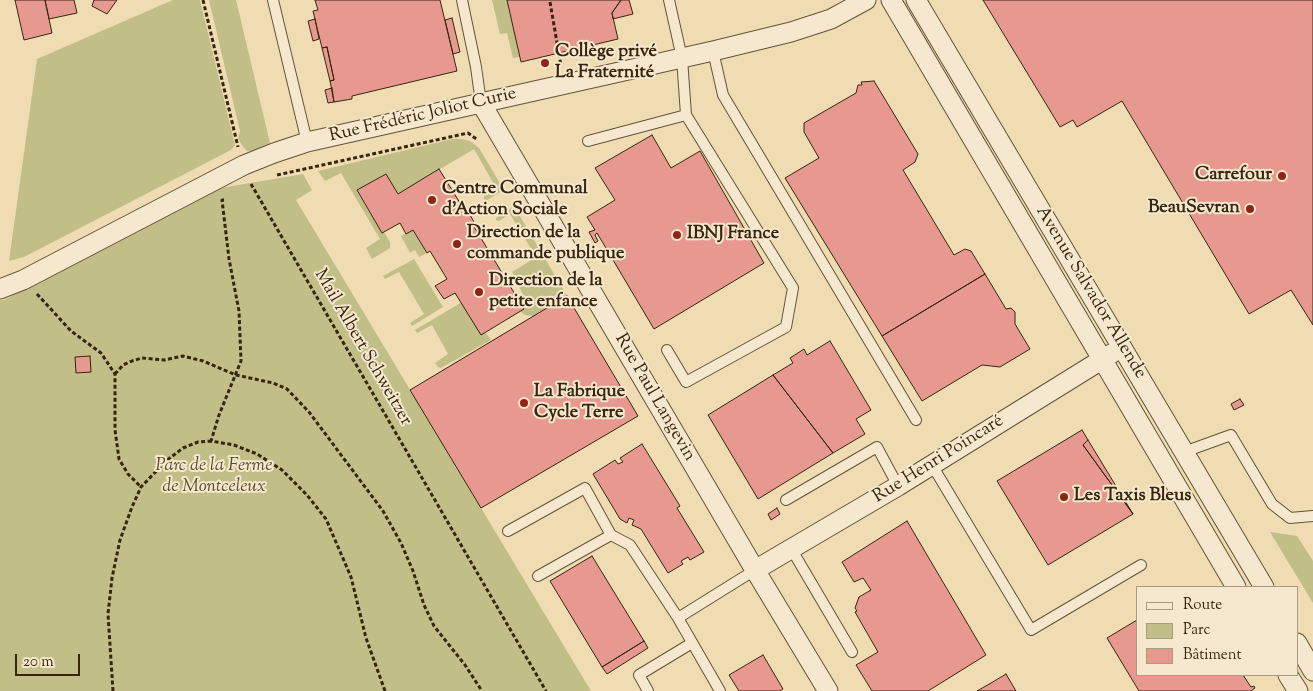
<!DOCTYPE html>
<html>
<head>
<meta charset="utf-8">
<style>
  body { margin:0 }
  #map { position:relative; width:1313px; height:691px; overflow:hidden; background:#efdcb3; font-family:"Sorts Mill Goudy",serif }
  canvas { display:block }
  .legend { position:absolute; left:1136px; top:586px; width:162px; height:90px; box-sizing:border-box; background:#f5e8ce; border:1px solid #a99a81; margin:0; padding:6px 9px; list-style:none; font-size:15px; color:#36260e }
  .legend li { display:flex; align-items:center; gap:10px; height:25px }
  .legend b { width:25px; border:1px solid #a99a81 }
  .scale { position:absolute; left:15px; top:654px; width:65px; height:22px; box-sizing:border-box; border:2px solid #36260e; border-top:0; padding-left:6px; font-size:15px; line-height:18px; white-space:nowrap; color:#36260e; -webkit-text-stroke:4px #f5e8ce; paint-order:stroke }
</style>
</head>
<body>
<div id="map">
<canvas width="1313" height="691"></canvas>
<ul class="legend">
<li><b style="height:6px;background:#f5e8ce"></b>Route</li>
<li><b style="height:14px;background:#c1be87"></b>Parc</li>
<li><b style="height:14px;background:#e7998f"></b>Bâtiment</li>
</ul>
<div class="scale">20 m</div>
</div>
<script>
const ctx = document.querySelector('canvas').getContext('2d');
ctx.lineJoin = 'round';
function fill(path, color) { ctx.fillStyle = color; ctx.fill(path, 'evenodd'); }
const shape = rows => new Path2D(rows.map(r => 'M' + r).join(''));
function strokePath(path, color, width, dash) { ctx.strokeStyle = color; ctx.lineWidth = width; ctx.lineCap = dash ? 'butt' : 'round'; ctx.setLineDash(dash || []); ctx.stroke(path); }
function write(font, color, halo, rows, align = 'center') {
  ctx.font = font + ' "Sorts Mill Goudy",serif'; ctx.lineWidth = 4; ctx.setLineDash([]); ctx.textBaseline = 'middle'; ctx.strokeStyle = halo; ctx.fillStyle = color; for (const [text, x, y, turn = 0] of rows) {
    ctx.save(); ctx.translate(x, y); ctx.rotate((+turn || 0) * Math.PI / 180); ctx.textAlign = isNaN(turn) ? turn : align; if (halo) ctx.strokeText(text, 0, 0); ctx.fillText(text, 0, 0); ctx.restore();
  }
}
const green = shape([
  [173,0,200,0,235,145,231,150,24,257,9,261,37,59],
  [209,0,236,0,270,143,253,151,247,151,241,144,238,138,240,131],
  [492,0,519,0,531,54,513,58,507,33,500,34],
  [452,139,462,139,470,141,479,148,504,190,487,200,484,200,484,196,496,188,474,149,398,194,385,174,357,191,382,233,384,232,390,242,390,248,372,259,366,248,380,239,341,173,325,181,318,171],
  [303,174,312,190,296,200,591,691,0,691,0,300,4,300,221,188],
  [514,206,567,296,534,316,525,315,520,311,527,307,527,303,512,272,536,257,510,214,499,221,496,220,496,218],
  [413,230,427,253,419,257,415,250,410,253,401,236],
  [414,259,443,307,412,326,410,323,424,314,399,272,385,279,383,276],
  [462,302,491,340,441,368,438,367,435,363,448,354,432,325,417,333,415,330],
  [1270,532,1297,536,1313,561,1313,603]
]);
const building = shape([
  [15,0,45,0,52,33,24,40,15,0],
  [45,0,74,0,77,13,49,19,45,0],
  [94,0,117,0,107,14,92,6,94,0],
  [315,0,440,0,457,71,352,96,352,99,334,102,330,81,334,80,327,47,322,48,313,11,318,10,315,0],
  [507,0,621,0,612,13,618,39,521,62,507,0],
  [621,0,629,0,633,14,613,19,612,13,621,0],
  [983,0,1313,0,1313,325,1291,290,1249,314,1122,101,1077,127,1073,120,1060,127,983,0],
  [452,18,460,52,453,54,445,20,452,18],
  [315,19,319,39,313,41,308,21,315,19],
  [327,47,334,80,330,81,322,48,327,47],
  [874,81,918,154,915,162,903,170,954,255,965,249,971,251,985,274,882,336,785,178,819,158,804,132,804,123,856,93,858,85,862,85,861,82,874,81],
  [332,88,334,102,328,103,325,90,332,88],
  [652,135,671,168,700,151,764,263,654,329,597,233,595,235,598,241,595,243,589,232,595,230,587,217,615,200,595,168,652,135],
  [439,169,465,211,467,209,475,224,473,225,524,309,481,335,455,293,444,299,435,286,447,279,430,251,427,253,413,230,406,234,400,223,382,233,357,190,386,174,398,194,439,169],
  [985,274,1006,309,1011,308,1015,312,1015,324,1030,349,1000,367,982,365,922,401,882,336,985,274],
  [567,296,638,416,481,508,410,390,567,296],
  [830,341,871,410,856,419,865,434,833,453,773,375,793,363,790,358,804,349,807,355,830,341],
  [90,356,91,372,76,373,75,357,90,356],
  [773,375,833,453,758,499,708,415,773,375],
  [1240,399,1244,405,1234,410,1231,404,1240,399],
  [1082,430,1088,440,1083,445,1133,514,1048,565,997,481,1082,430],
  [1088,440,1133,514,1083,445,1088,440],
  [642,444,680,506,677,508,704,552,690,560,688,557,681,561,683,564,668,573,641,529,632,525,634,520,629,518,627,523,620,519,593,474,615,460,618,464,623,462,620,458,642,444],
  [777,508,780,514,771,520,768,514,777,508],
  [907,521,986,655,928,691,872,691,856,665,878,652,855,612,857,611,855,608,859,597,871,590,863,578,854,582,842,562,907,521],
  [592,556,644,641,602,667,550,581,592,556],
  [1137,620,1137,675,1243,675,1251,687,1254,686,1255,688,1251,691,1139,691,1107,638,1137,620],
  [644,641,648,648,607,674,602,667,644,641],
  [763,655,783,689,780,691,739,691,729,675,763,655],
  [1006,674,1016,691,977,691,991,683,1006,674]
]);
const path = shape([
  [203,0,238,147],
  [550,2,561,66],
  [277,175,468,133,478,140],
  [251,184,546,691],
  [224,200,222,200,229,259,239,311,241,361,219,415,211,441,234,445,257,454,282,470,307,495,326,519,351,577,366,638,385,691],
  [37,294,71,331,101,353,115,374,115,430,119,459,128,474,141,487],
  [115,374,123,365,132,361,142,358,164,360,183,356,203,361,236,375,273,383,287,389,309,412,383,511,401,543,413,571,424,605,434,626,465,665,482,691],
  [113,691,108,614,112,578,120,540,132,507,141,487,166,461,183,448,198,442,211,441]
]);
const lane = shape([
  [273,0,307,142],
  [462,0,476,67,481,103],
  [713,51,723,95,916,420],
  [588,141,686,115,682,58,669,0],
  [667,350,686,382,786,327,793,288,686,115],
  [1184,452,1231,435,1272,504,1290,518,1313,516],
  [932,465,1031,630,1141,565],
  [786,500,877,447,898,486],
  [508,531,585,488,611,535,630,545,678,618],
  [792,550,852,652],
  [538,576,611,535],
  [648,691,639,675,692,643],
  [720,691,678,618,755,570]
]);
const street = shape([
  [891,0,1236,587],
  [916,0,1264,587],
  [481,103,755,570,828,691],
  [0,289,23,280,244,165,274,153,307,142,713,51,791,32,831,19,866,0],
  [755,570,898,486,1111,354],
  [1297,643,1313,671],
  [1288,675,1298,691]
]);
const markers = [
  [545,63,5,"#8f2418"],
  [1282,176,5,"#8f2418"],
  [432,200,5,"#8f2418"],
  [1250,209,5,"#8f2418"],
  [677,235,5,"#8f2418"],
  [457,244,5,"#8f2418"],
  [479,292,5,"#8f2418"],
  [524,403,5,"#8f2418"],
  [1064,497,5,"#8f2418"]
];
const poiNames = [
  ["Collège privé",555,53],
  ["La Fraternité",555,74],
  ["Carrefour",1272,176,"right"],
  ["Centre Communal",442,190],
  ["d'Action Sociale",442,211],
  ["BeauSevran",1240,209,"right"],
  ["Direction de la",467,234],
  ["commande publique",467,255],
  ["IBNJ France",687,235],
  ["Direction de la",489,282],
  ["petite enfance",489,303],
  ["La Fabrique",534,393],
  ["Cycle Terre",534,414],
  ["Les Taxis Bleus",1074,497]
];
const streetNames = [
  ["Rue Frédéric Joliot Curie",423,116,-13],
  ["Avenue Salvador Allende",1090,293,59],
  ["Mail Albert Schweitzer",362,348,60],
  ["Rue Paul Langevin",654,398,60],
  ["Rue Henri Poincaré",939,460,-32]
];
const parkNames = [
  ["Parc de la Ferme",214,467],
  ["de Montceleux",214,488]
];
fill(green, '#c1be87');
fill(building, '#e7998f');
strokePath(building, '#36260e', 1);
strokePath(lane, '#645437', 12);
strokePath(street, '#645437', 21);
strokePath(path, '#36260e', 3, [4, 2.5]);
strokePath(lane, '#f5e8ce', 10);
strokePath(street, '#f5e8ce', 19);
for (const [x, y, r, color] of markers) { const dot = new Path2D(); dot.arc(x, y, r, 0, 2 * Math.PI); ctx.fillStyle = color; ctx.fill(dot); strokePath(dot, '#f5e8ce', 2); }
write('bold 18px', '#36260e', '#f5e8ce', poiNames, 'left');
write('18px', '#36260e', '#f5e8ce', streetNames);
write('italic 18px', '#594c2c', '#f5e8ce', parkNames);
</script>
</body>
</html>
